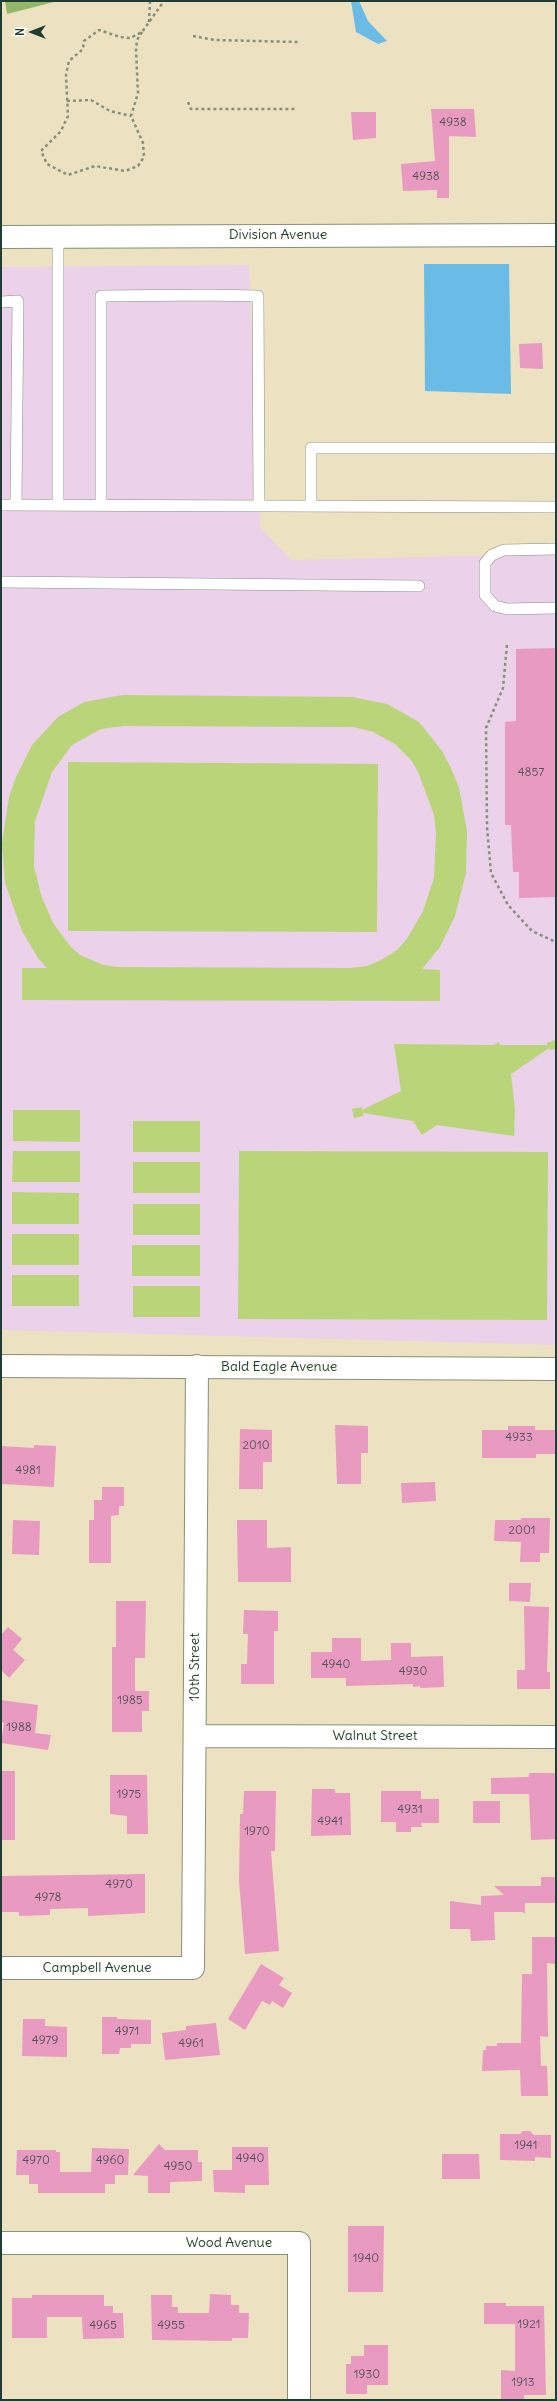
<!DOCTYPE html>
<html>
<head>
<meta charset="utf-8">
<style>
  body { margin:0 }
  #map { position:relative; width:557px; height:2401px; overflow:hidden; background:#ece2c1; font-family:Delius,sans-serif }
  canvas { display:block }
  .frame { position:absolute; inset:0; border:2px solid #1f3d34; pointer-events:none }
  .north { position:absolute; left:12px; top:12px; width:40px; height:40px; -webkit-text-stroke:3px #fdfcf7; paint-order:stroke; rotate:270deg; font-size:11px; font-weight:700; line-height:16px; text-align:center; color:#1f3d34 }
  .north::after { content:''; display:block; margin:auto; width:14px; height:18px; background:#1f3d34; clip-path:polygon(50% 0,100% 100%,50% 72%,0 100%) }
</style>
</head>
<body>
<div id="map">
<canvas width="557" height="2401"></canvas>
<div class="frame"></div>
<div class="north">N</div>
</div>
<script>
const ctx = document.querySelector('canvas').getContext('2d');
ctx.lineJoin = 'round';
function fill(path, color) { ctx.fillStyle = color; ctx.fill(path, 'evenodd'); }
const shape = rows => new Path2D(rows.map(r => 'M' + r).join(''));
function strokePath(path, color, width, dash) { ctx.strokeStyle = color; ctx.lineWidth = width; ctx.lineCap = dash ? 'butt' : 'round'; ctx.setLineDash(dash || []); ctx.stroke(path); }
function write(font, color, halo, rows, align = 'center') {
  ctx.font = font + ' Delius,sans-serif'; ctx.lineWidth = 4; ctx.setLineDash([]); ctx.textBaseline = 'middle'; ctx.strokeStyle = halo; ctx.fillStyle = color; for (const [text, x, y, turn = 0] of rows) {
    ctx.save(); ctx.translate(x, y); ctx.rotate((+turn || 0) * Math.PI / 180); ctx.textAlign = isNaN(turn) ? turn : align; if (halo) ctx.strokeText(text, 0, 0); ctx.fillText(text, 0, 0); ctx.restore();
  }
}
const built = shape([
  [249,265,260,527,291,560,556,554,556,1345,1,1330,1,267]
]);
const green = shape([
  [123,695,352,697,387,704,419,722,442,751,451,768,459,788,467,831,466,873,455,916,440,947,422,969,440,970,440,1001,22,1000,22,968,47,968,38,958,22,931,5,883,2,843,9,797,16,777,32,745,58,717,84,702],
  [124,726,354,727,373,732,395,744,412,761,419,774,434,815,436,833,434,878,423,911,407,939,397,950,381,960,367,966,350,968,117,967,103,965,80,955,71,947,53,923,41,895,34,866,35,821,52,772,72,745,101,729],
  [68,762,378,764,377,932,68,931],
  [555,1040,556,1049,550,1050,549,1048,511,1074,515,1110,514,1136,437,1125,422,1135,413,1121,363,1113,363,1116,354,1118,352,1109,362,1107,362,1110,401,1091,394,1044,493,1045,499,1042,500,1045,547,1045,547,1043],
  [13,1110,80,1110,80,1142,13,1141],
  [133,1121,200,1121,200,1152,133,1152],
  [13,1151,80,1151,80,1182,12,1182],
  [239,1151,548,1152,547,1320,238,1319],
  [133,1162,200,1162,200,1193,133,1193],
  [12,1192,79,1193,79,1224,12,1224],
  [133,1204,200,1204,200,1235,133,1235],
  [12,1234,79,1234,79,1265,12,1265],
  [132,1245,200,1245,200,1276,132,1276],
  [12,1275,79,1275,79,1306,12,1306],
  [133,1286,200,1286,200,1317,133,1317]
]);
const forest = shape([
  [5,1,58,1,7,14]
]);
const water = shape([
  [351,1,359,1,368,21,387,41,378,44,356,32],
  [424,264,509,264,511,394,425,391]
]);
const building = shape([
  [431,109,474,109,476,137,449,136,449,198,437,198,437,190,403,191,401,164,435,161],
  [351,112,376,112,376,138,353,140],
  [542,343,543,369,520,368,519,344],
  [556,648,556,897,519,898,519,872,513,872,511,825,505,825,505,722,516,721,516,649],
  [335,1425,368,1426,368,1453,361,1453,361,1484,337,1484],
  [508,1426,535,1426,535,1430,556,1430,556,1454,536,1454,536,1458,482,1458,482,1430,508,1430],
  [240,1429,272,1430,272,1462,263,1462,263,1489,239,1489],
  [34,1445,56,1446,54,1487,1,1484,1,1446,34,1448],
  [435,1482,436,1501,402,1503,401,1483],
  [102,1487,124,1487,124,1506,119,1506,119,1515,111,1516,111,1563,89,1563,89,1520,94,1520,94,1500,102,1500],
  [521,1518,550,1518,549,1553,540,1553,540,1562,520,1562,521,1542,494,1541,495,1520,521,1520],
  [13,1520,40,1521,39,1555,12,1554],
  [237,1520,267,1520,267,1548,291,1547,291,1582,238,1582],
  [509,1583,531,1583,530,1602,509,1601],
  [116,1601,146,1601,145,1658,135,1658,135,1691,149,1691,149,1711,142,1711,142,1732,112,1732,112,1647,116,1647],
  [524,1606,549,1607,547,1672,550,1672,550,1689,517,1689,517,1670,525,1670],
  [244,1610,278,1611,278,1631,274,1631,274,1684,241,1684,241,1664,247,1664,248,1634,243,1634],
  [8,1627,22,1639,13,1650,25,1660,9,1678,1,1670,1,1635],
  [332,1638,361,1638,361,1661,391,1660,391,1643,411,1643,411,1657,443,1656,444,1687,420,1688,420,1686,413,1687,413,1684,346,1686,346,1678,311,1678,311,1652,332,1652],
  [1,1700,38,1705,35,1733,51,1735,48,1750,1,1743,4,1723,1,1722],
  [1,1771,15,1771,15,1840,1,1840],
  [529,1773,555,1773,556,1839,531,1840,529,1794,491,1794,491,1778,529,1777],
  [110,1775,147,1775,148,1834,127,1834,127,1816,110,1814],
  [312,1789,335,1789,335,1793,350,1793,351,1835,311,1836],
  [244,1791,276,1791,275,1851,271,1851,279,1951,245,1954,239,1881,240,1814,243,1814],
  [381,1791,421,1791,421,1799,439,1799,439,1823,421,1823,422,1827,411,1827,411,1832,396,1832,396,1822,381,1822],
  [473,1801,500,1801,500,1823,473,1823],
  [145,1874,145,1913,88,1916,88,1908,50,1909,50,1915,19,1916,19,1912,1,1912,1,1876],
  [541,1877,556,1877,556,1903,525,1903,525,1914,523,1912,494,1912,495,1940,471,1941,470,1929,450,1929,450,1901,481,1905,481,1896,504,1895,494,1886,541,1886],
  [532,1937,556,1937,556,1964,547,1963,548,2037,540,2036,541,2066,547,2066,548,2096,521,2096,520,2070,482,2071,483,2050,486,2050,486,2046,497,2046,497,2043,521,2043,522,1974,532,1974],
  [261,1964,284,1978,279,1985,292,1993,283,2008,272,2001,270,2005,262,2001,245,2030,228,2019],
  [102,2017,117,2017,117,2019,151,2020,151,2044,131,2044,131,2048,120,2048,119,2054,102,2054],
  [23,2019,45,2019,45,2026,67,2027,67,2057,22,2056],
  [216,2023,220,2055,165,2060,162,2033,186,2030,186,2026],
  [523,2131,530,2131,534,2135,551,2135,551,2158,535,2157,535,2161,500,2160,500,2134,520,2134],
  [159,2144,165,2150,198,2150,198,2162,202,2162,202,2181,170,2182,170,2193,148,2193,148,2176,133,2175],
  [232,2147,268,2147,269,2185,245,2185,245,2193,214,2192,213,2170,232,2170],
  [92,2148,129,2149,128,2175,115,2175,115,2184,105,2184,105,2193,38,2193,38,2184,29,2184,29,2175,16,2175,17,2150,56,2150,56,2152,60,2152,60,2172,91,2172],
  [442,2154,479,2154,480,2179,442,2179],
  [348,2226,384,2226,383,2292,348,2292],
  [210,2294,231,2295,231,2305,239,2305,239,2313,249,2313,248,2338,232,2338,232,2341,152,2340,151,2295,172,2295,172,2307,178,2307,178,2313,209,2313],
  [32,2295,104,2295,104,2306,113,2306,113,2313,123,2313,124,2338,83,2339,82,2317,47,2317,47,2338,12,2338,12,2298,32,2298],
  [484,2303,506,2303,506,2306,544,2306,546,2395,524,2395,524,2400,501,2400,501,2370,515,2371,515,2324,484,2324],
  [364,2345,388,2345,388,2385,367,2385,367,2394,346,2394,346,2364,351,2364,351,2356,364,2356]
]);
const path = shape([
  [149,22,150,1],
  [142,32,137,40,136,50,138,93,131,116,143,143,144,157,138,166,125,171,95,166,68,175,47,164,41,151,61,131,68,116,66,75,69,61,83,49,84,41,99,30,120,37,130,38,142,32,164,1],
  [193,36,215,40,298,42],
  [67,101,91,100,110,111,131,116],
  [188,102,191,109,297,109],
  [507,645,503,688,486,728,487,827,491,873,508,905,532,931,556,942]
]);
const service = shape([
  [58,237,58,505],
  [1,302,18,301,16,505],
  [1,505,556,507],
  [101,505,101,296,207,295,258,296,259,506],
  [311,506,311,448,556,448],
  [556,549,504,550,492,555,485,563,485,595,495,606,507,609,556,608],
  [1,582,419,586]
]);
const minor = shape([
  [195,1736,556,1737],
  [1,1968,193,1968,197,1366],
  [1,2243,299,2243,299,2400]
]);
const tertiary = shape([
  [1,237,556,235],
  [1,1366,556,1369]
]);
const numberNames = [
  ["4938",453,123],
  ["4938",426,177],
  ["4857",531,773],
  ["4933",519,1438],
  ["2010",256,1446],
  ["4981",28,1471],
  ["2001",522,1531],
  ["4940",336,1665],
  ["4930",413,1672],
  ["1985",130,1701],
  ["1988",19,1728],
  ["1975",129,1795],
  ["4931",410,1810],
  ["4941",330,1822],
  ["1970",257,1832],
  ["4970",119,1885],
  ["4978",48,1898],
  ["4971",127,2032],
  ["4979",45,2041],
  ["4961",191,2044],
  ["1941",526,2146],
  ["4940",250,2159],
  ["4970",36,2161],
  ["4960",110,2161],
  ["4950",178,2167],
  ["1940",366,2259],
  ["1921",529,2325],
  ["4965",103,2326],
  ["4955",171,2326],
  ["1930",367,2375],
  ["1913",523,2383]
];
const streetNames = [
  ["Division Avenue",278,235],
  ["Bald Eagle Avenue",279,1367],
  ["10th Street",195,1667,-90],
  ["Walnut Street",375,1736],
  ["Campbell Avenue",97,1968],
  ["Wood Avenue",229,2243]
];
fill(built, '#ecd1ea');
fill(green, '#bad479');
fill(forest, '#93b669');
fill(water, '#6abce6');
fill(building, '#e99ac1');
strokePath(service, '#86907a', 12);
strokePath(minor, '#86907a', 24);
strokePath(tertiary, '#86907a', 24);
strokePath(path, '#86907a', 2.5, [3, 3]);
strokePath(service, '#fff', 11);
strokePath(minor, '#fff', 22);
strokePath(tertiary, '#fff', 22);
write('12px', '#525457', null, numberNames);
write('14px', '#1f3d34', '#fdfcf7', streetNames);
</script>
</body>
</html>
